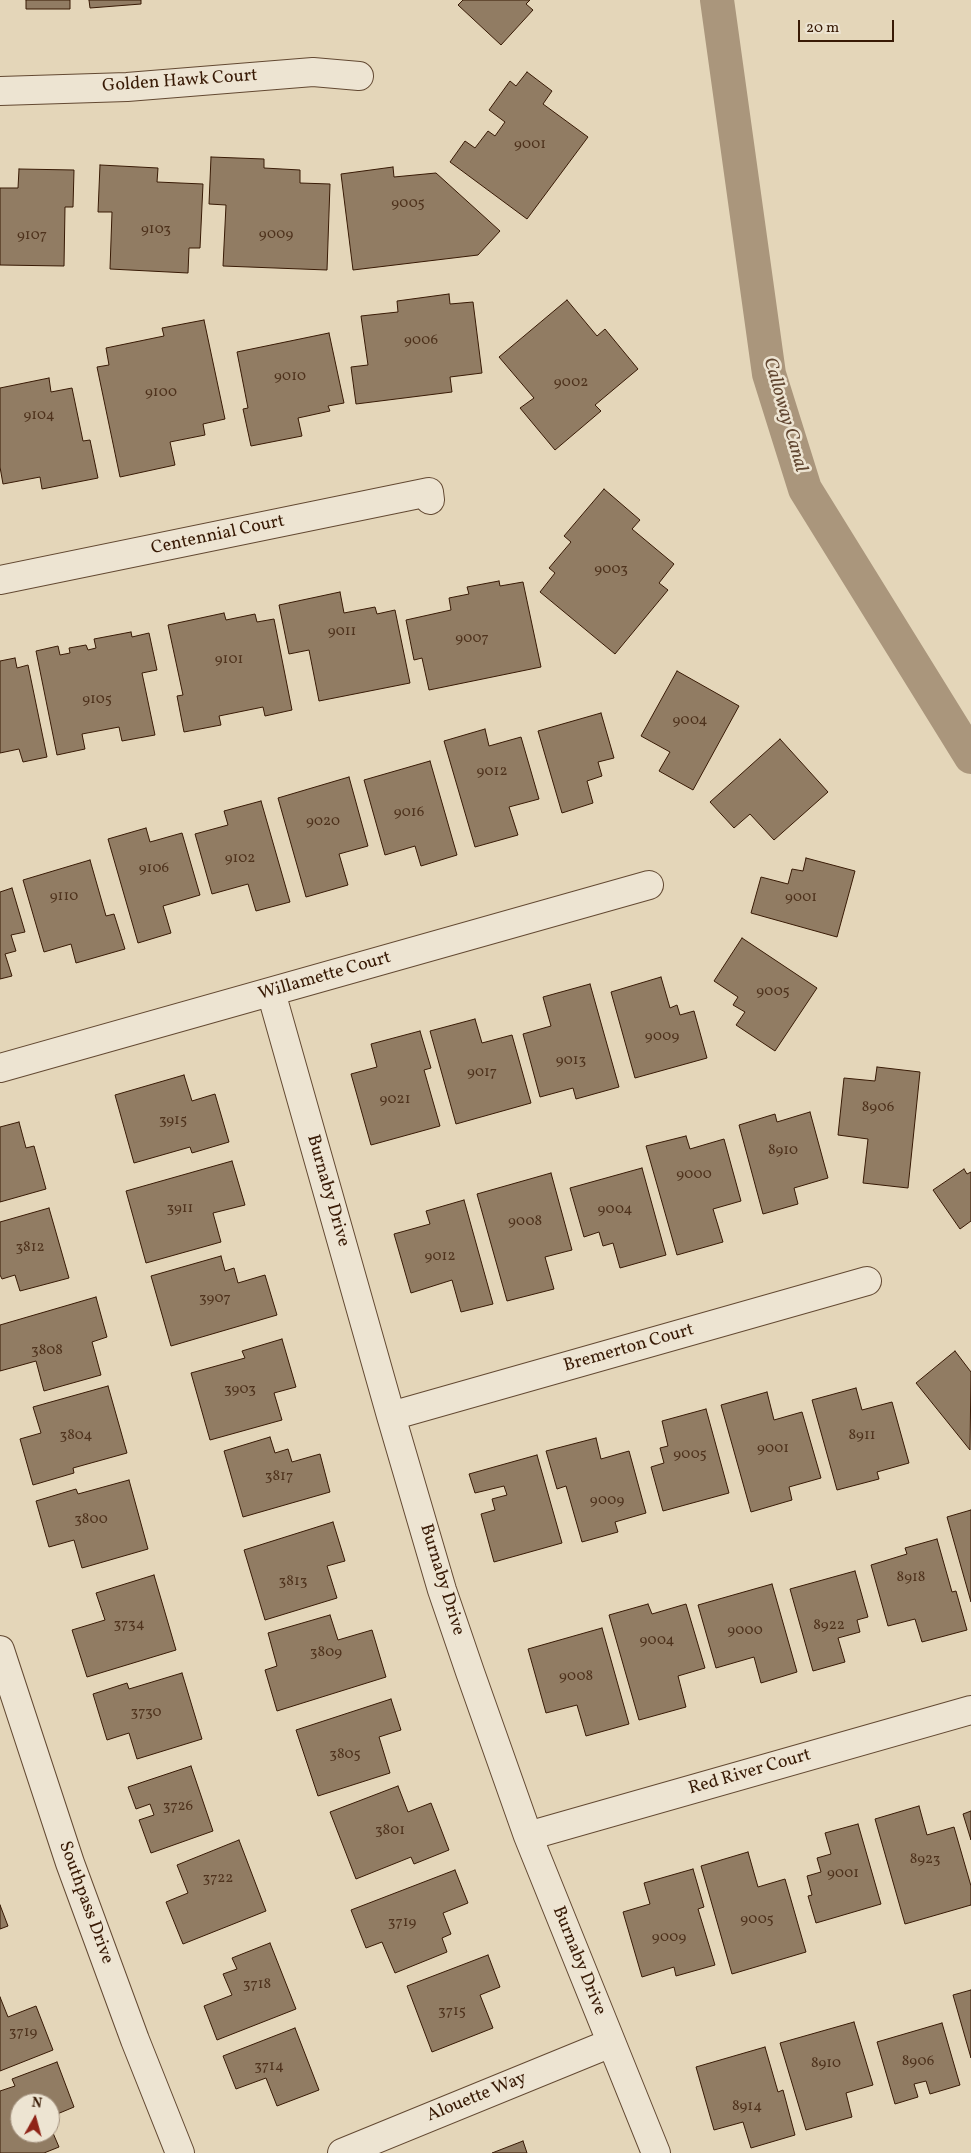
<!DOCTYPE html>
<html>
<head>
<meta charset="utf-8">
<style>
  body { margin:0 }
  #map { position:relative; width:971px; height:2153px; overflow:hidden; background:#e4d6b9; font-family:Vollkorn,serif }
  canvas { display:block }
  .north { position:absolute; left:10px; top:2093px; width:50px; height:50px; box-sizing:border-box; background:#ede4d2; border:1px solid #a59380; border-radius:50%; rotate:7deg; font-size:14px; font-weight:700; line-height:20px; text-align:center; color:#381a05 }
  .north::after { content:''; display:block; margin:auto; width:18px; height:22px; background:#8f2418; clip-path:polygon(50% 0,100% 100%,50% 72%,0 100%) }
  .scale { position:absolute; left:798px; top:20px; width:96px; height:22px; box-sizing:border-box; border:2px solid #381a05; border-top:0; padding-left:6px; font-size:15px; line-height:18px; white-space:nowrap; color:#381a05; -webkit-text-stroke:4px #ede4d2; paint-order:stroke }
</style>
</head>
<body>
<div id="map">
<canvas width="971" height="2153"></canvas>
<div class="north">N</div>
<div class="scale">20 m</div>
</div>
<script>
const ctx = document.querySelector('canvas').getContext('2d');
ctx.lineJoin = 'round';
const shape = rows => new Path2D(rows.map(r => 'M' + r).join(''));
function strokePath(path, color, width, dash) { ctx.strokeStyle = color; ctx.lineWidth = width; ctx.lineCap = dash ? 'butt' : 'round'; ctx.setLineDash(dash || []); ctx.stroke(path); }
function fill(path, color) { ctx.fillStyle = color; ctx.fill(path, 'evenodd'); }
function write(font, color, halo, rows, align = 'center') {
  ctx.font = font + ' Vollkorn,serif'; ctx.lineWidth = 5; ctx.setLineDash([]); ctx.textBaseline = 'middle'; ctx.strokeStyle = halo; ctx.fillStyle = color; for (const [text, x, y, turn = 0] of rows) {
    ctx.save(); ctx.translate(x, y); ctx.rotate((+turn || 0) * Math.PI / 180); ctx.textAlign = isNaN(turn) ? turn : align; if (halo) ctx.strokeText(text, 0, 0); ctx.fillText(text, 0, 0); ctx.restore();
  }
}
const canal = shape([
  [717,0,769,374,805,489,971,757]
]);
const building = shape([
  [26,0,70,0,70,9,26,9,26,0],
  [89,0,141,0,141,4,90,8,89,0],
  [463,0,530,0,526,4,533,10,501,45,458,5,463,0],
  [527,72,552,91,543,104,588,137,527,219,450,162,465,141,475,148,488,131,495,136,505,122,489,110,510,81,516,86,527,72],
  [211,157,264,159,264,168,300,170,300,183,330,184,327,270,223,266,226,205,209,204,211,157],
  [100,165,158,168,157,182,203,184,200,248,189,248,188,273,110,269,112,212,98,212,100,165],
  [393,167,394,177,436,173,500,231,478,255,353,270,341,174,393,167],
  [19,169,74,170,73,207,65,207,64,266,0,265,0,188,18,188,19,169],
  [449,294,450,304,473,302,482,373,450,377,452,392,356,404,351,367,368,365,361,316,398,312,397,301,449,294],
  [567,300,597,336,605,329,638,369,595,405,601,411,555,450,520,408,534,398,499,357,567,300],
  [204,320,225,419,203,424,205,435,170,442,175,465,120,477,97,367,109,365,106,348,164,336,162,328,204,320],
  [329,333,344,403,328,406,330,411,298,418,302,436,251,446,243,409,248,408,237,352,329,333],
  [49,378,51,392,72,388,83,441,90,440,98,478,42,489,40,477,3,484,0,467,0,388,49,378],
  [604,489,640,520,632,529,674,564,659,583,668,590,615,654,540,592,555,573,549,568,571,542,564,536,604,489],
  [499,581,500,586,523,582,541,667,429,690,422,658,414,660,406,620,451,610,449,598,469,594,467,587,499,581],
  [340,592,344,613,375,607,377,614,395,610,410,683,319,701,309,650,289,654,279,605,340,592],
  [224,613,226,620,255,614,257,622,274,619,292,710,265,716,263,707,219,716,221,725,184,732,177,696,183,695,168,625,224,613],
  [131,632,132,637,149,633,157,670,142,673,155,735,122,741,119,727,82,734,85,749,57,755,36,651,58,646,60,655,70,653,69,648,86,645,88,650,96,648,94,639,131,632],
  [15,658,17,668,28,665,47,757,23,762,19,749,0,753,0,661,15,658],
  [677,671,739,706,693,790,659,771,670,752,641,736,677,671],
  [601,713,614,758,598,762,602,776,587,781,593,803,562,813,538,731,601,713],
  [485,729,489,746,521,737,539,799,509,807,518,835,475,847,444,741,485,729],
  [780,739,828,792,774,840,750,814,734,828,710,802,780,739],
  [430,761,457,855,421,866,415,846,385,855,364,780,430,761],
  [349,777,368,846,339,854,348,885,306,897,278,798,349,777],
  [261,801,290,902,256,911,248,884,212,894,195,834,228,825,224,811,261,801],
  [146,828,150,842,182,833,200,895,163,906,171,933,138,943,108,839,146,828],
  [806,858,855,871,837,937,751,913,761,877,788,884,792,869,803,871,806,858],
  [90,860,106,916,114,914,125,949,76,963,71,944,44,952,23,880,90,860],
  [12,888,25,932,11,935,16,951,5,954,12,976,0,979,0,892,12,888],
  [742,938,817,988,775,1051,736,1025,745,1012,733,1005,738,997,714,981,742,938],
  [661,977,670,1008,677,1005,680,1015,694,1011,707,1058,635,1078,611,992,661,977],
  [590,984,619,1087,576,1099,573,1088,540,1097,523,1034,551,1026,543,997,590,984],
  [475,1019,482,1043,512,1035,531,1103,456,1124,430,1031,475,1019],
  [420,1031,431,1068,424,1070,440,1126,371,1145,351,1074,377,1067,371,1044,420,1031],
  [877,1067,920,1072,908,1188,863,1183,868,1139,838,1135,844,1078,875,1081,877,1067],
  [184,1075,192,1101,215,1094,229,1142,192,1153,190,1147,134,1163,115,1095,184,1075],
  [810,1112,828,1178,794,1188,798,1204,763,1214,739,1125,775,1114,777,1122,810,1112],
  [19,1122,26,1148,34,1146,46,1189,0,1202,0,1127,19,1122],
  [686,1136,690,1149,724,1139,741,1201,713,1209,723,1242,677,1255,646,1146,686,1136],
  [232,1161,245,1205,213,1213,221,1242,146,1263,126,1191,232,1161],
  [642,1168,666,1255,620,1268,613,1243,603,1246,599,1232,584,1237,570,1188,642,1168],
  [964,1169,967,1174,971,1172,971,1221,960,1229,933,1190,964,1169],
  [551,1173,572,1250,545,1257,554,1289,507,1301,477,1194,551,1173],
  [464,1200,493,1304,461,1312,452,1280,411,1293,394,1234,430,1224,426,1211,464,1200],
  [49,1208,69,1278,20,1291,15,1275,2,1279,0,1275,0,1222,49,1208],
  [221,1256,225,1271,234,1268,238,1283,265,1275,277,1315,171,1346,151,1276,221,1256],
  [96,1297,107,1337,92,1342,101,1375,44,1391,36,1361,0,1371,0,1325,96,1297],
  [282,1339,296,1387,274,1393,282,1420,210,1440,191,1373,245,1358,242,1351,282,1339],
  [955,1351,971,1372,970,1450,916,1383,955,1351],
  [108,1386,127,1453,73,1468,74,1473,33,1485,20,1439,41,1433,33,1407,108,1386],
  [856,1388,862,1410,892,1402,909,1463,877,1472,879,1479,837,1490,812,1400,856,1388],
  [767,1392,774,1420,802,1412,821,1478,789,1487,792,1500,751,1512,721,1405,767,1392],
  [706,1409,729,1493,663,1511,651,1467,664,1463,660,1448,668,1446,662,1421,706,1409],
  [270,1437,275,1453,288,1449,292,1462,320,1454,330,1492,243,1517,224,1451,270,1437],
  [596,1438,601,1459,629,1451,646,1513,615,1522,618,1532,582,1542,566,1486,557,1489,546,1451,596,1438],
  [537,1455,562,1543,494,1562,481,1514,495,1510,492,1499,507,1495,504,1486,475,1493,469,1474,537,1455],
  [129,1480,148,1549,82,1568,74,1540,49,1547,36,1501,76,1489,78,1494,129,1480],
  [971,1510,971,1602,947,1517,971,1510],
  [333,1522,345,1561,327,1566,337,1598,265,1620,244,1550,333,1522],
  [937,1539,952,1592,956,1591,967,1630,922,1642,915,1619,888,1626,871,1565,907,1554,905,1548,937,1539],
  [855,1571,868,1617,857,1620,860,1632,838,1638,845,1662,813,1671,790,1589,855,1571],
  [154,1575,176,1650,87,1677,72,1630,105,1620,96,1593,154,1575],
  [772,1584,797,1672,761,1683,754,1657,716,1668,698,1605,772,1584],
  [648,1604,652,1614,686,1604,705,1668,678,1676,686,1707,639,1720,609,1615,648,1604],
  [330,1615,338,1640,372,1630,386,1677,277,1711,265,1670,277,1666,268,1633,330,1615],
  [602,1628,629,1724,586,1736,577,1705,546,1713,528,1649,602,1628],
  [182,1673,202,1739,137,1759,129,1733,107,1740,93,1694,127,1683,129,1689,182,1673],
  [391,1699,401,1730,379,1737,390,1773,318,1796,296,1730,391,1699],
  [191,1766,213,1831,151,1853,139,1820,154,1815,150,1804,136,1809,128,1787,191,1766],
  [398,1786,408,1812,431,1803,449,1850,414,1864,411,1857,356,1879,330,1812,398,1786],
  [919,1806,927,1835,954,1827,971,1886,971,1905,905,1924,875,1819,919,1806],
  [971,1811,971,1840,963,1814,971,1811],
  [858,1824,881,1904,816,1923,808,1896,812,1895,807,1876,821,1872,817,1858,831,1854,825,1833,858,1824],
  [239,1840,266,1911,183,1944,166,1902,188,1893,177,1865,239,1840],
  [748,1852,758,1887,785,1879,806,1952,732,1974,701,1866,748,1852],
  [693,1869,704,1907,698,1909,715,1965,676,1976,674,1967,642,1977,623,1912,650,1904,644,1883,693,1869],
  [455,1870,468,1903,443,1913,451,1934,442,1938,447,1952,395,1973,382,1942,366,1948,351,1910,455,1870],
  [0,1905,8,1926,0,1929,0,1905],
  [270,1943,296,2009,217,2040,204,2006,232,1995,223,1974,237,1969,232,1958,270,1943],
  [488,1955,500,1987,480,1995,493,2028,432,2052,407,1986,488,1955],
  [971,1990,971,2058,953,1995,971,1990],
  [0,1997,8,2017,36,2006,53,2050,0,2071,0,1997],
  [854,2022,873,2085,846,2093,852,2117,806,2130,780,2043,854,2022],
  [942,2023,960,2085,930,2094,926,2081,914,2084,918,2097,895,2104,877,2042,942,2023],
  [295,2028,319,2090,277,2106,266,2078,236,2089,223,2056,295,2028],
  [765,2047,778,2092,783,2090,795,2135,751,2148,743,2122,714,2130,696,2067,765,2047],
  [57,2062,74,2107,50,2117,50,2103,20,2103,20,2133,50,2133,50,2126,59,2147,44,2153,0,2153,0,2091,15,2086,12,2079,57,2062],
  [523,2141,527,2153,492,2153,523,2141]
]);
const street = shape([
  [0,91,127,87,313,72,359,76],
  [0,580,429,492,430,500],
  [271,992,391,1416,442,1590,470,1672,528,1836,656,2153],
  [0,1068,649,885],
  [391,1416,867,1281],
  [0,1650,70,1863,135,2040,180,2153],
  [528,1836,971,1710],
  [342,2153,611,2043]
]);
const numberNames = [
  ["9001",530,145],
  ["9005",408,204],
  ["9103",156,230],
  ["9009",276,235],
  ["9107",32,236],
  ["9006",421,341],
  ["9010",290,377],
  ["9002",571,383],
  ["9100",161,393],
  ["9104",39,416],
  ["9003",611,570],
  ["9011",342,632],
  ["9007",472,639],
  ["9101",229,660],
  ["9105",97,700],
  ["9004",690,721],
  ["9012",492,772],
  ["9016",409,813],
  ["9020",323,822],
  ["9102",240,859],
  ["9106",154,869],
  ["9110",64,897],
  ["9001",801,898],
  ["9005",773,992],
  ["9009",662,1037],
  ["9013",571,1061],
  ["9017",482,1073],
  ["9021",395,1100],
  ["8906",878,1108],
  ["3915",173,1121],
  ["8910",783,1151],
  ["9000",694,1175],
  ["3911",180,1209],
  ["9004",615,1210],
  ["9008",525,1222],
  ["3812",30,1248],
  ["9012",440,1257],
  ["3907",215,1299],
  ["3808",47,1351],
  ["3903",240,1390],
  ["3804",76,1436],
  ["8911",862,1436],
  ["9001",773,1449],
  ["9005",690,1455],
  ["3817",279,1477],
  ["9009",607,1501],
  ["3800",91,1520],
  ["8918",911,1578],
  ["3813",293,1582],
  ["3734",129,1625],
  ["8922",829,1626],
  ["9000",745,1631],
  ["9004",657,1641],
  ["3809",326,1653],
  ["9008",576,1677],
  ["3730",146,1713],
  ["3805",345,1755],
  ["3726",178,1807],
  ["3801",390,1831],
  ["8923",925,1860],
  ["9001",843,1874],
  ["3722",218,1879],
  ["9005",757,1920],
  ["3719",402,1923],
  ["9009",669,1938],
  ["3718",257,1985],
  ["3715",452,2012],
  ["3719",23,2033],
  ["8906",918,2062],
  ["8910",826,2064],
  ["3714",269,2067],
  ["8914",747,2107]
];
const streetNames = [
  ["Golden Hawk Court",180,82,-4],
  ["Centennial Court",218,536,-12],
  ["Willamette Court",325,977,-16],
  ["Burnaby Drive",327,1191,74],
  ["Bremerton Court",629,1349,-16],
  ["Burnaby Drive",441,1580,73],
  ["Red River Court",750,1773,-16],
  ["Southpass Drive",85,1903,70],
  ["Burnaby Drive",578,1961,68],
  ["Alouette Way",477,2098,-22]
];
const waterNames = [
  ["Calloway Canal",784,415,74]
];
strokePath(canal, '#aa967c', 34);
fill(building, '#917c63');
strokePath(building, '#381a05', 1);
strokePath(street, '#634932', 30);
strokePath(street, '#ede4d2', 28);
write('15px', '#4e321c', null, numberNames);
write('18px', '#381a05', '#ede4d2', streetNames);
write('italic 19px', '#60452f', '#ede4d2', waterNames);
</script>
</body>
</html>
